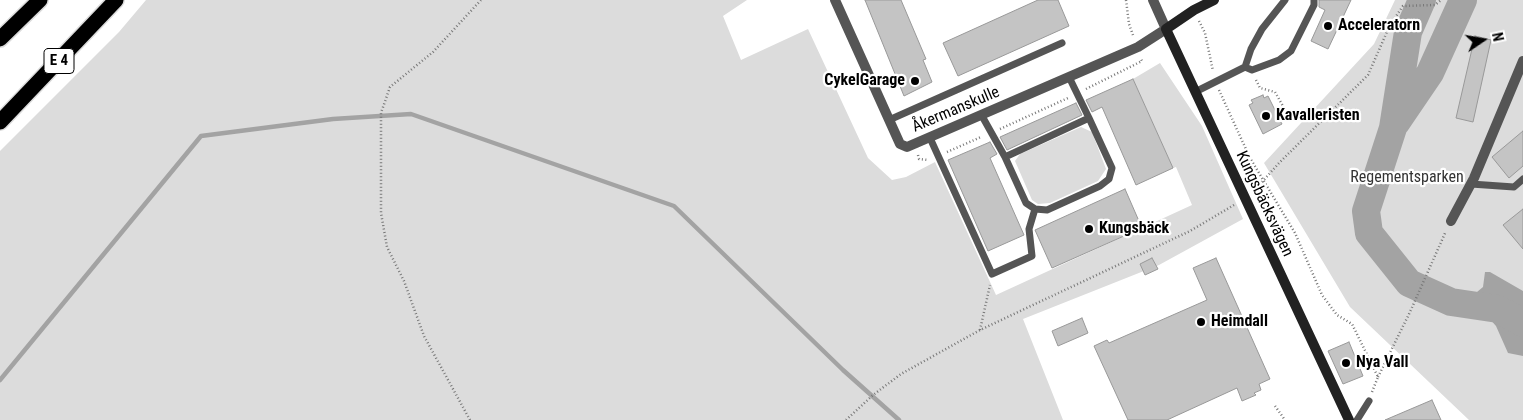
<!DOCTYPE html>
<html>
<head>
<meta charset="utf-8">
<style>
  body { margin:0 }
  #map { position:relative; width:1523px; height:420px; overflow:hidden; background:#fff; font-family:"Roboto Condensed",sans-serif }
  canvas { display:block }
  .north { position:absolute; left:1458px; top:15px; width:50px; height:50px; -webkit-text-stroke:4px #fff; paint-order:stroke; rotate:78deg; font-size:14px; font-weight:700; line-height:20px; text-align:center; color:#000 }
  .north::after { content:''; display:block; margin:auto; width:18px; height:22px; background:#000; clip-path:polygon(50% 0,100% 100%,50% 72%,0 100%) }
</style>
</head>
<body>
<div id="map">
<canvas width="1523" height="420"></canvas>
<div class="north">N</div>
</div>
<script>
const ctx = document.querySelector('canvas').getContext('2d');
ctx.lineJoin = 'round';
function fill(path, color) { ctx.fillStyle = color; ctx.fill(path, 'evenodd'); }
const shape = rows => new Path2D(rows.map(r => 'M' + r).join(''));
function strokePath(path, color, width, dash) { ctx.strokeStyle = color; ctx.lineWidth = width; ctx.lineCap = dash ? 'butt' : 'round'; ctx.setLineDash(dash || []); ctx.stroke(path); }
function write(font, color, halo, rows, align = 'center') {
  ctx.font = font + ' "Roboto Condensed",sans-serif'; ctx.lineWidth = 4.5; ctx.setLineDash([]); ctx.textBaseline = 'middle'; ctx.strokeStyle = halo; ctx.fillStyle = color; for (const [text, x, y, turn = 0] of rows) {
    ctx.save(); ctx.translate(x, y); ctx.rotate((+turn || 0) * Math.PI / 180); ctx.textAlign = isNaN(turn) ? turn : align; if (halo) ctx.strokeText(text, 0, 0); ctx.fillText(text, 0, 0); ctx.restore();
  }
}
const green = shape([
  [146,0,747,0,723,16,741,60,808,29,868,158,892,180,906,177,935,162,996,295,1192,205,1176,167,1173,168,1133,79,1160,63,1202,126,1243,219,1159,265,1023,319,1063,420,0,420,0,151,119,32],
  [1395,0,1523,0,1523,420,1469,420,1350,307,1264,163,1374,44],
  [1081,127,1092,132,1106,169,1098,181,1050,203,1038,204,1032,200,1015,161,1020,154]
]);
const water = shape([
  [1485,272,1490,272,1523,291,1523,356,1508,353,1496,326,1489,318,1475,312,1447,312,1453,296,1477,292,1483,287]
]);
const stream = shape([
  [0,380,201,136,333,119,411,114,674,206,843,370,899,420]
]);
const river = shape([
  [1422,0,1408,32,1393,128,1366,211,1369,233,1409,283,1451,302,1498,309,1523,323],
  [1396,123,1430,73,1463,0]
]);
const building = shape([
  [865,0,901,0,926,59,923,60,932,82,904,96,865,0],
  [1038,0,1058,0,1069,26,958,76,943,43,1038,0],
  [1319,0,1351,0,1328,49,1311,41,1325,10,1319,7,1319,0],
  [1475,36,1491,40,1473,122,1456,118,1475,36],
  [1133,79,1173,168,1136,185,1102,107,1092,112,1086,100,1133,79],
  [1263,95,1264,98,1268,96,1282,124,1263,134,1249,105,1253,103,1251,100,1263,95],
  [1076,103,1082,115,1007,150,1000,137,1076,103],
  [1523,131,1523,166,1509,178,1492,157,1523,131],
  [990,142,997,154,990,158,1024,235,988,251,948,160,990,142],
  [1125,189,1142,228,1052,268,1035,230,1125,189],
  [1523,209,1523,249,1503,225,1523,209],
  [1152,258,1158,269,1145,275,1140,264,1152,258],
  [1216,258,1270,379,1259,384,1261,390,1254,393,1256,395,1242,401,1237,388,1167,420,1128,420,1094,346,1107,340,1109,343,1207,300,1193,268,1216,258],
  [1082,318,1088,333,1058,346,1052,331,1082,318],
  [1349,342,1363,376,1343,384,1328,351,1349,342],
  [1432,400,1441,420,1385,420,1432,400]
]);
const path = shape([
  [1126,0,1129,24,1133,35],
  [1199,21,1205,33,1213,71],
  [1256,80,1260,88,1275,92,1284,108],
  [1086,89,1142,61,1141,59],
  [1219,90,1250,158,1295,233,1322,295,1337,315,1352,324,1378,377,1372,392],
  [1000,129,1068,98],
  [947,152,981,137],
  [918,155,919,159,928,160],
  [1255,190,1279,163,1368,75,1390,25,1403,6,1435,5,1441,0],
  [980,330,990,285],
  [1378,377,1410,312,1446,231],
  [1275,406,1285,420],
  [470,420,424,336,404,281,387,247,381,213,381,113,390,87,433,52,481,0],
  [846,420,873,395,901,374,980,330,1190,231,1234,205]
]);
const lane = shape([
  [1245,67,1251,49,1262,29,1285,0],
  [1195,92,1245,67,1252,70,1279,60,1291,51,1314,5,1314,0],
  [982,116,1005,157,1089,118,1069,77],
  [889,120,1062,43],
  [930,138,992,274,1032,256,1029,229,1035,209],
  [1005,157,1026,203,1035,209,1047,210,1100,186,1109,179,1112,168,1089,118],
  [1471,184,1514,187,1523,179],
  [1357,420,1369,401]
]);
const street = shape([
  [835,0,900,144,907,147,1138,47,1166,29,1153,0],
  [1451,221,1474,178,1523,61]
]);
const secondary = shape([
  [1214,0,1194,10,1166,29,1349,420]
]);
const highway = shape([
  [0,39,40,0],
  [0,122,116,0]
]);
const markers = [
  [1328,26,5,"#000"],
  [915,81,5,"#000"],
  [1266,116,5,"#000"],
  [1089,229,5,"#000"],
  [1201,322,5,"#000"],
  [1346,363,5,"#000"]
];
const shields = [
  [59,61,30]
];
const shieldNames = [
  ["E 4",59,61]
];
const poiNames = [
  ["Acceleratorn",1338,26],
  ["CykelGarage",905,81,"right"],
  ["Kavalleristen",1276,116],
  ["Kungsbäck",1099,229],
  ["Heimdall",1211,322],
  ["Nya Vall",1356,363]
];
const streetNames = [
  ["Åkermanskulle",956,110,-23],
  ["Kungsbäcksvägen",1264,204,65]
];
const parkNames = [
  ["Regementsparken",1407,178]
];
fill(green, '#dcdcdc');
fill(water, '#a3a3a3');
strokePath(stream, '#a3a3a3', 4.5);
strokePath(river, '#a3a3a3', 28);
fill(building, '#c4c4c4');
strokePath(building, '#999', 1);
strokePath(highway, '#dbdbdb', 18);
strokePath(path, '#777', 2.5, [1, 2.5]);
strokePath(lane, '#555', 7);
strokePath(street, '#555', 10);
strokePath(secondary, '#222', 10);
strokePath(highway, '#000', 15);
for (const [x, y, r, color] of markers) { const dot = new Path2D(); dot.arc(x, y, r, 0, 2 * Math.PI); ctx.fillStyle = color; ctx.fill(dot); strokePath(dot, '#fff', 2); }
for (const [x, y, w] of shields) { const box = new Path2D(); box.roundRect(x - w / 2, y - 12.5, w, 25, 4); ctx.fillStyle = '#fff'; ctx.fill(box); strokePath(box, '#000', 1); }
write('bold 15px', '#000', null, shieldNames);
write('bold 16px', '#000', '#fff', poiNames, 'left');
write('16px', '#000', '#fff', streetNames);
write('16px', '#333', '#fff', parkNames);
</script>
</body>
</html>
